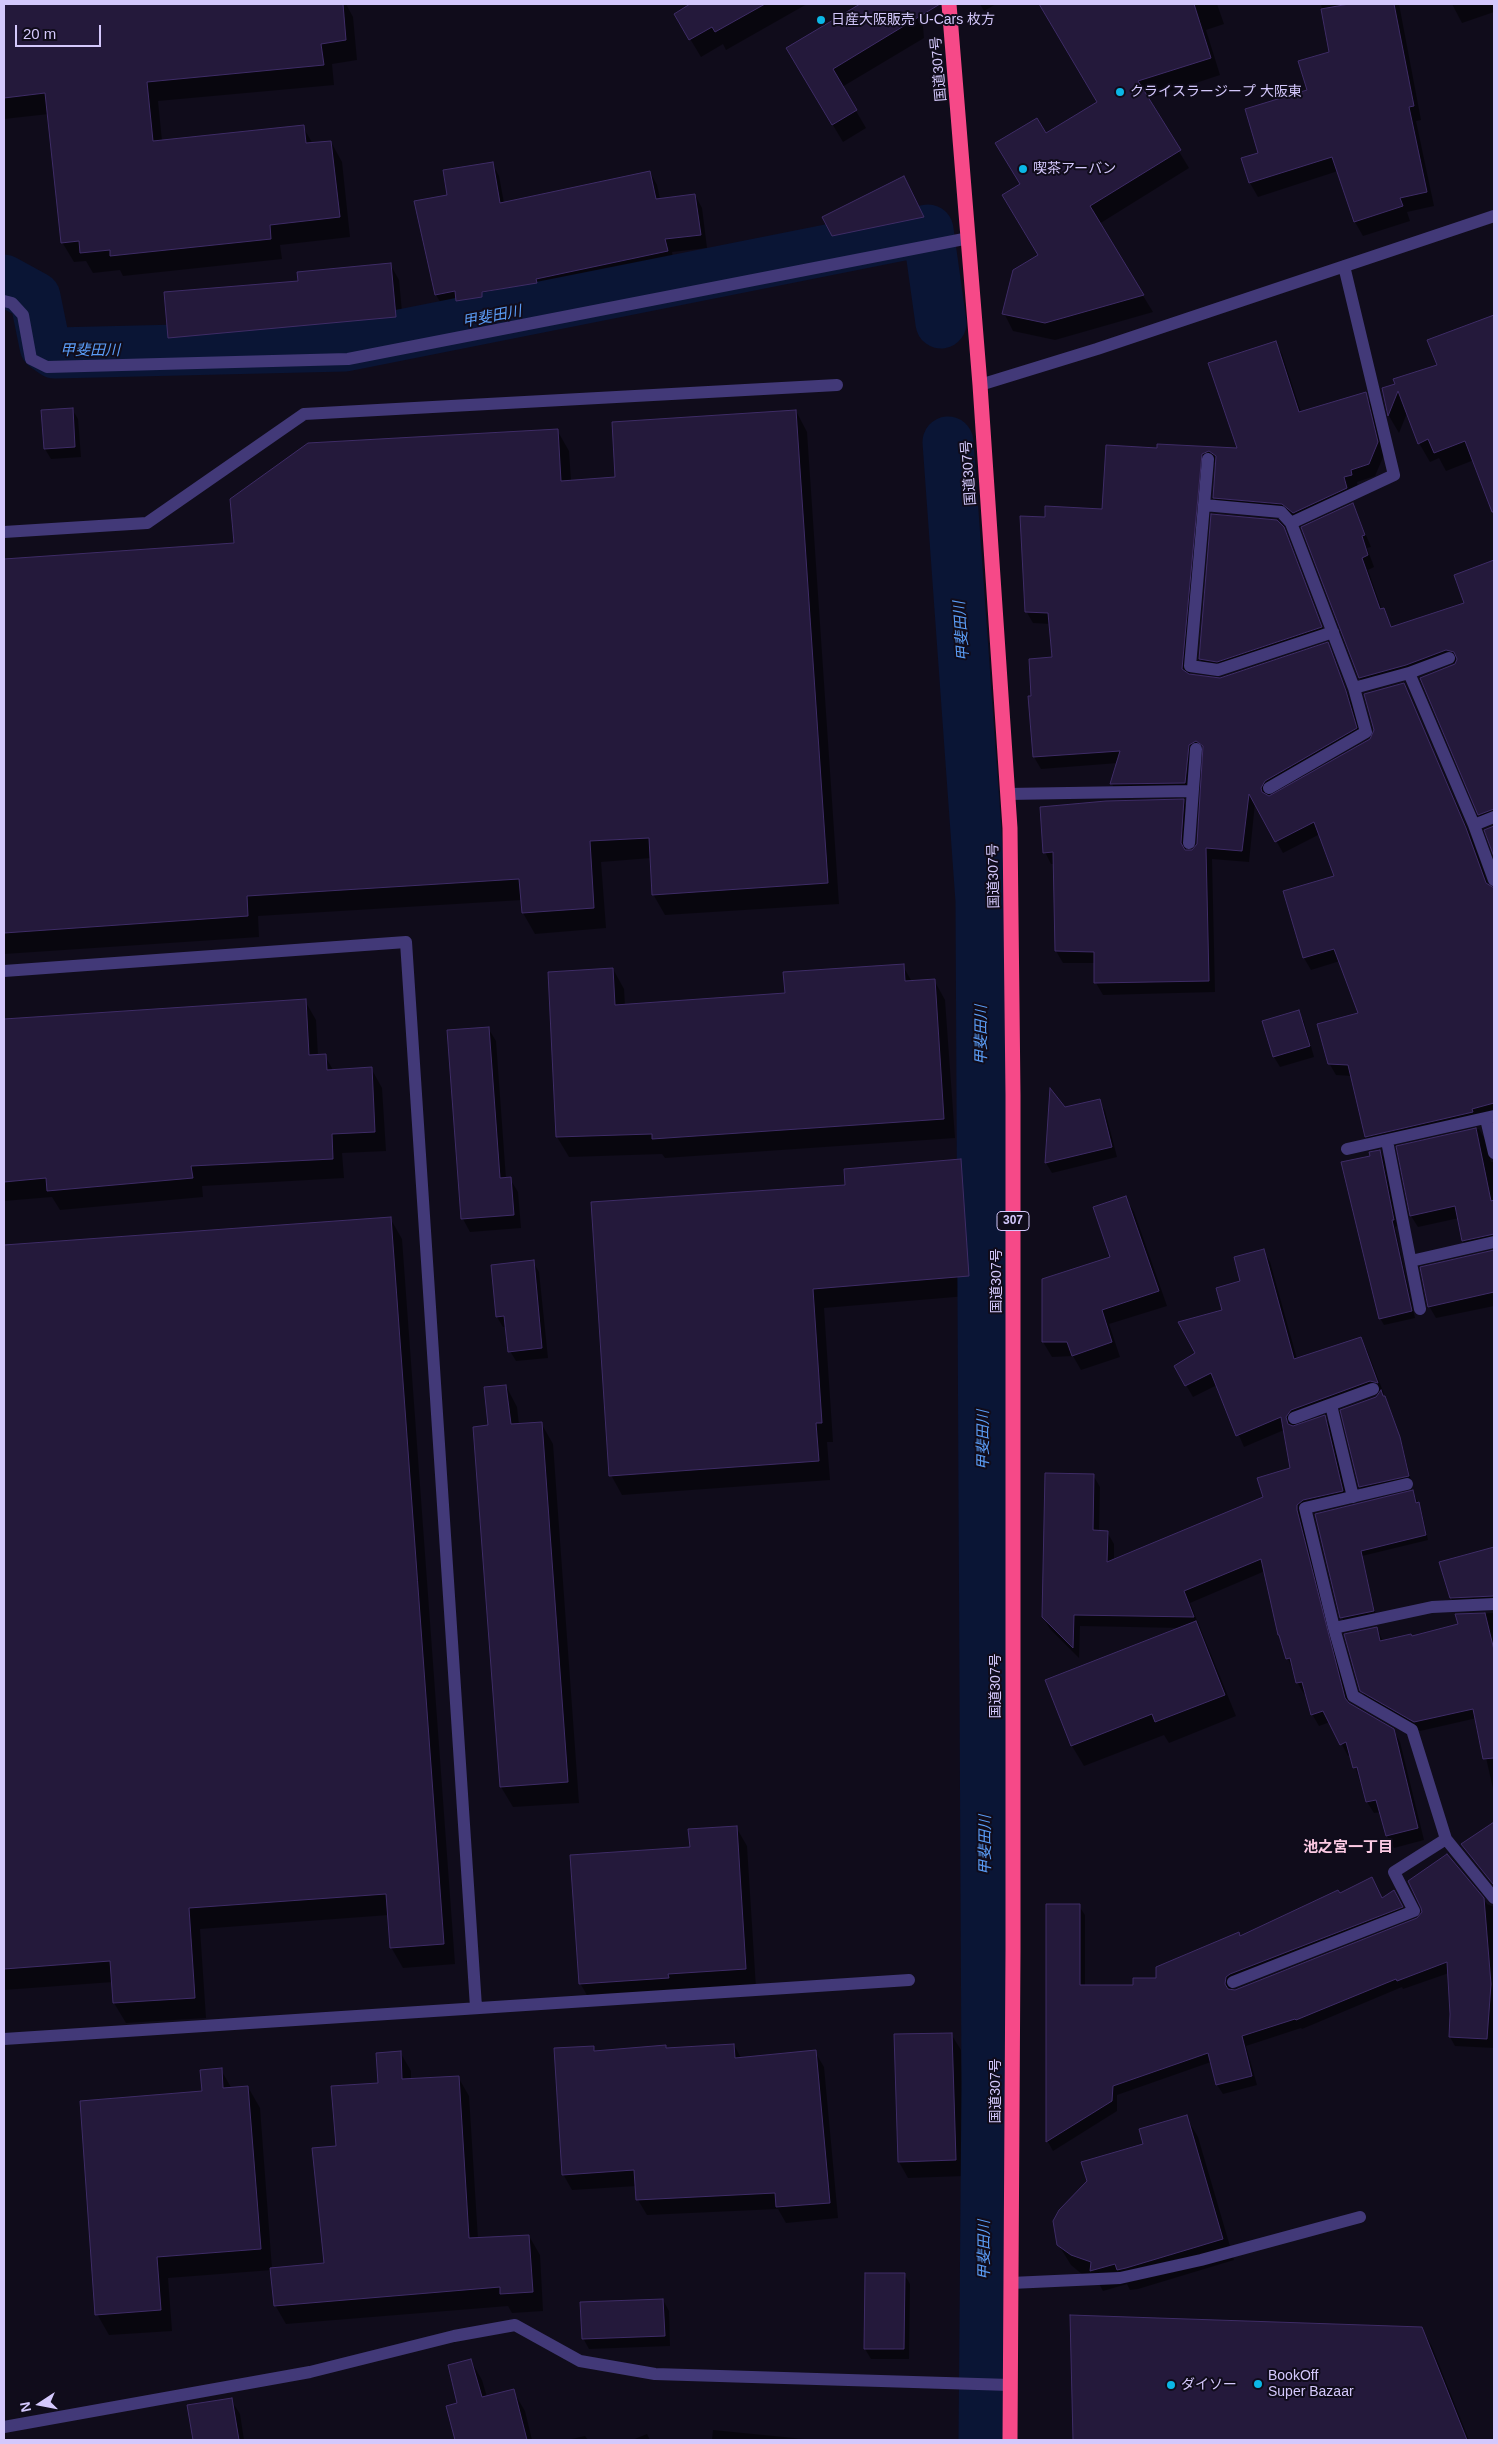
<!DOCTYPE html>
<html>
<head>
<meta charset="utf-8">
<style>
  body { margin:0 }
  #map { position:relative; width:1498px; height:2444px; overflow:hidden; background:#100c1b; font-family:Helvetica,sans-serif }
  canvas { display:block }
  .frame { position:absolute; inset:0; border:5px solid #d4c8fc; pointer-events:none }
  .north { position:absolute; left:15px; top:2379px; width:50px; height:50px; -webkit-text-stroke:4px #100c1b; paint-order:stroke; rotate:259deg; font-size:14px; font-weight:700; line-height:20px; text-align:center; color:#d4c8fc }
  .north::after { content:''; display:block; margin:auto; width:18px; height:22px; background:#d4c8fc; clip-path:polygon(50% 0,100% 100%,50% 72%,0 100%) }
  .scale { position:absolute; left:15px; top:25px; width:86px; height:22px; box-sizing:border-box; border:2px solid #d4c8fc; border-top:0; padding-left:6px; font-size:15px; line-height:18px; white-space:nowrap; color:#d4c8fc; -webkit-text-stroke:4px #100c1b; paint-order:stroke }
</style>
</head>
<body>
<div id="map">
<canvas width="1498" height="2444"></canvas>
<div class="frame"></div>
<div class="north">N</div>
<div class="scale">20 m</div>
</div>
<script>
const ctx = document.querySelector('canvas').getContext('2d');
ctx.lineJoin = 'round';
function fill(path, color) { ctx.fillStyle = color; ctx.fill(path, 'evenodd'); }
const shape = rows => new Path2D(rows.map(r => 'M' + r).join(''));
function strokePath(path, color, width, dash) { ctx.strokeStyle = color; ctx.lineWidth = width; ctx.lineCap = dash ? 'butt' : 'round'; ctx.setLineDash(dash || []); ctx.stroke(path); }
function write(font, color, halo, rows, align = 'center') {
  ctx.font = font + ' Helvetica,"Noto Sans JP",sans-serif'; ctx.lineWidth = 4; ctx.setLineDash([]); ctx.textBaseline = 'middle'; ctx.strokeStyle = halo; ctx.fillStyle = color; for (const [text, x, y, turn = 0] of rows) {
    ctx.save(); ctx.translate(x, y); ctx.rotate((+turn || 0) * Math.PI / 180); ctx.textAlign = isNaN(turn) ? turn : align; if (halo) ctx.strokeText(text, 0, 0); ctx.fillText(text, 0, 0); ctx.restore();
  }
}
const shadow = shape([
  [4,4,346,4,353,17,357,60,332,64,334,85,158,101,162,141,303,127,313,144,331,142,342,162,350,237,280,245,282,259,123,276,120,270,93,273,86,261,74,262,62,242,49,114,4,119],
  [692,4,807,4,726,50,723,44,701,57,675,14],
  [862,4,921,4,924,38,842,87,866,128,843,142,787,48],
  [980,4,996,4,984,11],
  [1040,4,1217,4,1224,24,1206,30,1220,75,1147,99,1189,168,1099,224,1153,312,1055,340,1013,331,1004,313,1039,256,1021,185,1046,135,1098,102],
  [1321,4,1399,4,1421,120,1416,121,1434,206,1407,212,1410,221,1363,236,1355,222,1338,171,1258,197,1250,183,1243,159,1259,154,1309,91,1330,52],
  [1452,4,1494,4,1494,12,1462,23],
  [492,163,499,176,504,203,650,172,657,185,660,199,695,195,702,208,707,248,672,252,674,264,542,292,543,295,488,305,489,310,465,313,460,304,444,308,436,295,449,196],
  [909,188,928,227,839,246,833,235],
  [390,264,399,280,404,333,178,354,169,338,299,282],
  [1494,316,1494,502,1493,502,1474,460,1446,471,1439,458,1430,462,1419,443,1407,413,1399,433,1389,416,1383,389,1397,385,1438,366,1429,340],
  [1275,342,1282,354,1301,412,1365,394,1372,406,1384,455,1375,476,1357,482,1358,487,1301,524,1290,515,1221,509,1214,497,1216,462,1211,464,1206,470,1190,675,1220,679,1327,644,1352,704,1362,740,1271,793,1269,796,1371,740,1404,684,1473,841,1489,887,1494,889,1494,1121,1373,1148,1366,1136,1352,1076,1336,1075,1329,1063,1360,1014,1340,961,1311,970,1304,958,1285,892,1336,876,1320,834,1283,853,1255,803,1249,862,1212,859,1215,992,1103,995,1096,983,1095,963,1063,963,1056,951,1054,864,1051,864,1045,852,1183,801,1190,812,1188,853,1197,848,1205,753,1200,753,1192,794,1118,796,1112,784,1118,763,1041,769,1034,757,1030,697,1033,697,1053,659,1051,624,1033,623,1026,611,1046,518,1103,510,1158,449,1238,450],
  [72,409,78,419,81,457,51,459,45,449,43,411],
  [796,411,807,432,839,904,665,915,653,894,651,858,601,862,606,928,535,934,523,913,522,900,258,916,259,937,4,954,4,560,235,544,557,430,569,451,571,481,617,478],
  [1353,505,1371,547,1367,548,1374,567,1368,570,1382,610,1392,628,1466,604,1455,576,1494,561,1494,823,1486,826,1479,814,1453,666,1457,662,1367,689,1360,678],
  [1286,534,1324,632,1220,666,1203,664,1200,659],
  [903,966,912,982,934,980,945,1000,955,1138,665,1158,662,1154,569,1157,557,1137,613,969,624,989,625,1006,786,994],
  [305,1001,316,1020,318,1056,325,1056,333,1070,371,1068,382,1088,386,1151,342,1153,344,1178,202,1186,203,1197,60,1210,52,1197,4,1201,4,1021],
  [1299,1012,1304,1022,1314,1057,1280,1067,1274,1057,1264,1022],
  [488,1028,496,1041,506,1179,510,1179,518,1192,521,1228,470,1232,463,1219,449,1031],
  [1051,1091,1065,1109,1099,1100,1105,1111,1117,1157,1052,1173,1046,1163],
  [1479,1129,1486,1141,1491,1162,1494,1162,1494,1247,1470,1252,1463,1241,1459,1218,1418,1227,1411,1216,1398,1147],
  [1380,1151,1384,1158,1397,1226,1395,1227,1415,1318,1384,1325,1380,1318],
  [961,1161,972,1180,979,1295,824,1308,833,1442,827,1442,830,1480,622,1495,611,1475,846,1186],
  [1125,1197,1134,1212,1167,1306,1109,1324,1120,1357,1081,1370,1073,1356,1052,1357,1043,1342,1043,1280,1112,1258],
  [390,1218,402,1239,455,1964,403,1968,391,1947,389,1915,200,1929,206,2018,126,2023,114,2003,113,1982,4,1990,4,1246],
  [1263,1250,1270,1262,1297,1359,1360,1338,1367,1350,1384,1394,1382,1394,1387,1402,1402,1444,1411,1481,1363,1491,1360,1486,1377,1398,1380,1393,1298,1422,1294,1427,1325,1417,1331,1428,1349,1502,1309,1512,1303,1523,1350,1705,1393,1730,1400,1742,1424,1840,1394,1848,1387,1836,1381,1812,1374,1813,1367,1802,1351,1755,1348,1756,1330,1722,1319,1726,1312,1714,1306,1694,1304,1694,1297,1682,1279,1635,1265,1571,1190,1603,1236,1716,1169,1743,1164,1735,1084,1766,1072,1746,1180,1628,1080,1626,1079,1658,1050,1629,1043,1617,1093,1475,1100,1487,1099,1531,1107,1532,1114,1544,1114,1561,1265,1498,1292,1469,1284,1430,1244,1447,1217,1385,1193,1397,1175,1366,1197,1353],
  [1494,1252,1494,1306,1436,1318,1429,1306,1422,1268],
  [533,1262,539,1272,548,1358,516,1361,510,1351,507,1327,503,1327,497,1317],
  [506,1386,517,1407,519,1425,541,1423,553,1444,579,1803,513,1807,501,1787,489,1427],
  [1412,1491,1421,1508,1428,1540,1362,1556,1376,1616,1344,1623,1316,1515],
  [1494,1548,1494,1605,1457,1607,1451,1598,1441,1563],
  [1494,1613,1494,1793,1477,1718,1420,1731,1367,1700,1361,1690,1377,1628,1383,1642,1412,1638,1459,1625,1456,1615],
  [1494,1823,1494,1886,1463,1845],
  [736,1827,747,1846,756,1988,591,2002,580,1983,691,1848],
  [1447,1855,1487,1904,1494,1907,1494,2048,1455,2046,1450,2037,1449,1973,1403,1989,1402,1987,1302,2029,1301,2028,1246,2046,1257,2085,1223,2094,1217,2085,1211,2062,1117,2095,1117,2111,1053,2151,1048,2142,1048,1906,1079,1906,1085,1915,1085,1987,1134,1987,1157,1979,1240,1937,1339,1895,1399,1901,1407,1916,1231,1987,1232,1991,1418,1919,1423,1913],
  [951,2034,961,2050,965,2176,908,2178,899,2162,895,2036],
  [734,2045,741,2058,815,2052,824,2067,838,2218,786,2223,778,2209,647,2215,638,2200,637,2186,572,2190,563,2174,593,2047,596,2052,665,2047,667,2049],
  [400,2052,411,2071,411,2080,458,2077,469,2096,478,2239,529,2236,540,2255,543,2311,512,2313,508,2306,286,2324,275,2305,272,2270,168,2278,172,2331,109,2335,97,2314,203,2092,221,2070,232,2089,248,2087,260,2108,272,2269,325,2264,338,2147],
  [1186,2117,1198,2137,1234,2260,1138,2289,1130,2290,1127,2284,1103,2291,1097,2280,1084,2276,1071,2265,1058,2244,1145,2144],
  [904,2274,910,2284,909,2359,871,2359,865,2349],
  [663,2300,669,2311,670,2346,589,2349,583,2338],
  [1071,2316,1422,2328,1432,2347,1469,2440,1074,2440],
  [471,2361,482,2380,487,2397,513,2391,525,2411,532,2440,456,2440,447,2407,459,2404],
  [231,2400,240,2414,244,2440,194,2440,188,2406],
  [713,2430,814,2440,712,2440],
  [647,2434,650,2440,632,2440],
  [585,2436,588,2440,567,2440]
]);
const river = shape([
  [4,280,35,297,45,346,55,353,345,346,928,230,941,323],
  [948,442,981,901,987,2083,984,2440]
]);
const building = shape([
  [4,4,343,4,346,40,321,44,324,65,147,82,153,141,304,125,306,143,331,141,340,217,270,225,271,239,110,256,110,250,80,253,79,241,61,243,45,93,4,98,4,4],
  [690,4,765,4,715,32,712,27,689,40,674,14,690,4],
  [860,4,940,4,833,69,857,110,832,125,786,48,860,4],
  [1039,4,1194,4,1211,58,1138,81,1181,150,1090,206,1144,295,1045,323,1002,314,1013,270,1038,255,1002,195,1020,184,995,143,1037,118,1046,133,1097,102,1039,4],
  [1349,4,1394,4,1414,106,1409,107,1427,192,1400,198,1403,206,1354,222,1332,157,1249,183,1241,158,1258,153,1245,109,1307,90,1298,61,1329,52,1321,9,1349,4],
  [493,162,500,203,650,171,656,199,695,194,701,235,665,239,668,251,536,279,537,283,482,292,482,297,456,301,455,291,435,295,414,201,447,195,443,170,493,162],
  [904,176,924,217,832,236,822,217,904,176],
  [391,263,396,317,168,338,164,292,298,281,297,272,391,263],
  [1494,315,1494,512,1492,512,1465,441,1434,453,1428,439,1418,444,1398,391,1388,416,1382,388,1395,384,1393,379,1437,365,1427,340,1494,315],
  [1276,341,1299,412,1366,392,1378,442,1369,464,1351,470,1352,475,1344,477,1347,488,1293,513,1282,504,1213,498,1216,456,1209,451,1202,454,1182,669,1189,674,1220,678,1328,642,1346,691,1357,728,1265,781,1261,788,1262,792,1269,796,1370,739,1374,730,1364,694,1404,683,1466,828,1486,883,1494,888,1494,1103,1472,1109,1473,1112,1365,1137,1348,1065,1328,1064,1317,1024,1358,1013,1334,949,1303,958,1283,891,1334,876,1314,822,1275,842,1249,794,1242,851,1206,848,1209,981,1094,983,1094,952,1055,951,1053,852,1043,853,1040,807,1106,801,1184,799,1181,843,1185,850,1192,850,1197,844,1203,746,1196,741,1189,745,1185,783,1110,784,1120,751,1033,757,1028,696,1031,696,1029,659,1052,657,1048,613,1025,612,1020,516,1045,517,1045,506,1102,509,1106,445,1157,448,1157,444,1237,448,1208,363,1276,341],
  [73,408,75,447,44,449,41,410,73,408],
  [796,410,828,883,652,895,649,838,590,841,594,908,522,913,519,879,247,896,248,916,4,933,4,559,234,543,230,499,308,443,558,429,561,481,615,477,612,422,796,410],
  [1353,503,1365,535,1362,536,1368,555,1362,558,1380,609,1384,608,1391,627,1464,603,1454,575,1494,560,1494,809,1478,815,1420,678,1455,664,1457,659,1454,652,1446,650,1406,665,1359,678,1301,527,1353,503],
  [1211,514,1277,520,1284,527,1322,627,1217,662,1199,659,1211,514],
  [1494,826,1494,857,1484,830,1494,826],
  [904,964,905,981,935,979,944,1119,652,1139,652,1134,556,1137,548,972,613,968,615,1005,785,993,783,972,904,964],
  [306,999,309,1055,326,1054,327,1070,372,1067,375,1132,332,1134,333,1159,191,1166,193,1178,47,1191,46,1178,4,1182,4,1019,306,999],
  [1299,1010,1310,1046,1273,1057,1262,1021,1299,1010],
  [489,1027,500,1178,511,1177,514,1215,461,1219,447,1030,489,1027],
  [1050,1088,1065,1107,1100,1099,1112,1147,1045,1163,1050,1088],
  [1476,1128,1491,1201,1494,1200,1494,1234,1462,1241,1455,1206,1410,1216,1396,1146,1476,1128],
  [1380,1150,1394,1220,1392,1220,1412,1311,1379,1319,1341,1162,1370,1156,1369,1152,1380,1150],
  [961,1159,969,1276,813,1289,822,1423,816,1423,819,1461,609,1476,591,1202,845,1185,844,1169,961,1159],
  [1126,1196,1159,1291,1102,1310,1112,1342,1072,1356,1067,1342,1042,1342,1042,1279,1110,1257,1093,1207,1126,1196],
  [391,1217,444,1944,390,1948,386,1894,189,1908,195,1998,113,2003,110,1961,4,1969,4,1245,391,1217],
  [1264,1249,1294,1359,1361,1337,1378,1383,1370,1381,1291,1410,1286,1417,1288,1424,1293,1426,1325,1415,1343,1491,1303,1500,1297,1505,1297,1510,1345,1698,1349,1703,1394,1729,1418,1828,1386,1836,1376,1800,1366,1802,1357,1767,1353,1768,1346,1742,1340,1745,1323,1711,1311,1715,1302,1682,1296,1683,1290,1658,1286,1659,1279,1635,1278,1635,1261,1559,1184,1591,1194,1617,1074,1615,1073,1648,1042,1617,1045,1473,1094,1474,1093,1530,1108,1531,1107,1562,1263,1497,1257,1478,1290,1468,1281,1417,1236,1436,1211,1373,1185,1386,1174,1366,1195,1353,1178,1322,1222,1310,1216,1288,1240,1281,1234,1257,1264,1249],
  [1494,1250,1494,1292,1428,1307,1420,1267,1494,1250],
  [534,1260,542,1348,508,1352,504,1316,496,1317,491,1265,534,1260],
  [506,1385,511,1424,542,1422,568,1782,500,1787,473,1427,488,1425,484,1387,506,1385],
  [1381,1390,1383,1396,1385,1396,1400,1437,1409,1476,1359,1487,1340,1410,1376,1397,1381,1390],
  [1413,1490,1416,1503,1419,1502,1426,1535,1361,1551,1374,1611,1340,1618,1315,1514,1413,1490],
  [1494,1547,1494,1596,1450,1598,1439,1562,1494,1547],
  [1485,1613,1494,1650,1494,1758,1483,1759,1473,1709,1414,1722,1360,1691,1344,1634,1377,1627,1380,1641,1411,1634,1412,1636,1458,1624,1455,1614,1485,1613],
  [1196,1621,1225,1695,1155,1722,1152,1714,1071,1746,1045,1680,1196,1621],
  [1494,1822,1494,1883,1493,1884,1461,1844,1494,1822],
  [737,1826,746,1969,668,1974,669,1978,579,1984,570,1855,690,1847,688,1829,737,1826],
  [1447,1854,1484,1898,1491,1984,1487,2039,1449,2037,1450,2014,1447,1962,1397,1981,1396,1979,1296,2020,1295,2019,1242,2036,1252,2076,1216,2085,1208,2053,1113,2086,1112,2101,1046,2142,1046,1904,1080,1904,1080,1985,1133,1985,1133,1978,1156,1978,1156,1967,1239,1932,1240,1936,1338,1890,1340,1893,1372,1877,1382,1898,1394,1890,1403,1907,1230,1974,1226,1977,1225,1984,1228,1989,1235,1990,1417,1918,1422,1912,1421,1908,1408,1881,1447,1854],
  [952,2033,956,2160,898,2162,894,2034,952,2033],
  [734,2044,735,2058,816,2050,830,2203,776,2207,775,2193,636,2200,634,2170,562,2175,554,2048,594,2046,594,2051,666,2045,666,2048,734,2044],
  [401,2051,402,2079,459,2076,469,2238,529,2235,533,2292,500,2294,500,2287,274,2306,270,2268,324,2263,312,2148,336,2146,331,2086,378,2083,376,2053,401,2051],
  [222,2068,223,2088,248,2086,261,2249,157,2257,161,2310,95,2315,80,2101,202,2091,200,2070,222,2068],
  [1187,2115,1223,2239,1126,2268,1117,2270,1115,2264,1090,2271,1091,2262,1071,2255,1057,2245,1053,2221,1059,2210,1087,2181,1081,2162,1143,2144,1139,2129,1187,2115],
  [865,2273,905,2273,904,2349,864,2349,865,2273],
  [663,2299,665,2336,582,2339,580,2302,663,2299],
  [1070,2315,1422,2327,1467,2440,1073,2440,1070,2315],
  [471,2359,482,2397,514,2389,527,2440,455,2440,446,2406,457,2403,448,2365,471,2359],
  [232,2398,239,2440,193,2440,187,2405,232,2398]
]);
const minor = shape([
  [4,301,12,303,23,315,31,359,47,367,348,359,969,238],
  [980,385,1097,349,1494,216],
  [1208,459,1190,666,1218,670,1333,632],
  [1204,505,1281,512,1291,523],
  [4,532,147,523,304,414,837,385],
  [1409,673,1449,658],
  [1354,688,1409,673,1474,825,1494,880],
  [1269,788,1366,732,1354,688,1291,523,1394,475,1344,266],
  [1007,794,1192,791],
  [1474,825,1494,817],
  [1189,843,1196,749],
  [4,971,406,942,476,2007],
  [1486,1119,1494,1153],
  [1387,1141,1420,1309],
  [1347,1149,1494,1116],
  [1411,1261,1494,1242],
  [1331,1405,1353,1497],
  [1294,1418,1373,1389],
  [1407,1484,1305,1508,1334,1628,1353,1696,1412,1730,1446,1839,1494,1898],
  [1334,1628,1432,1607,1494,1604],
  [1233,1982,1414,1911,1394,1872,1446,1839],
  [4,2039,909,1980],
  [1011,2283,1120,2278,1201,2260,1360,2217],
  [4,2427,310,2372,454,2336,515,2325,580,2361,655,2374,1010,2385]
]);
const highway = shape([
  [949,4,980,385,1010,828,1013,1095,1013,1949,1010,2440]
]);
const markers = [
  [821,20,5,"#0bb7e6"],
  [1120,92,5,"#0bb7e6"],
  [1023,169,5,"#0bb7e6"],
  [1258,2384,5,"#0bb7e6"],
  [1171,2385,5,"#0bb7e6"]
];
const shields = [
  [1013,1221,32]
];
const shieldNames = [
  ["307",1013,1221]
];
const poiNames = [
  ["日産大阪販売 U-Cars 枚方",831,20],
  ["クライスラージープ 大阪東",1130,92],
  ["喫茶アーバン",1033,169],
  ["BookOff",1268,2376],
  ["Super Bazaar",1268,2392],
  ["ダイソー",1181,2385]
];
const streetNames = [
  ["国道307号",939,69,-95],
  ["国道307号",969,473,-94],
  ["国道307号",994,876,-91],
  ["国道307号",997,1281,-90],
  ["国道307号",996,1686,-90],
  ["国道307号",996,2091,-90]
];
const waterNames = [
  ["甲斐田川",492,317,-11],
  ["甲斐田川",90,351],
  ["甲斐田川",962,631,-94],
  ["甲斐田川",982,1035,-90],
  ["甲斐田川",984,1440,-90],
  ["甲斐田川",986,1845,-90],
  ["甲斐田川",985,2250,-90]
];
const neighbourhoodNames = [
  ["池之宮一丁目",1348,1848]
];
fill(shadow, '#0007');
strokePath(river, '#0a1535', 51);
fill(building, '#24193b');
strokePath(building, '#3e2c66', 1);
strokePath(minor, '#423978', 12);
strokePath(highway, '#f64988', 15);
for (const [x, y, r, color] of markers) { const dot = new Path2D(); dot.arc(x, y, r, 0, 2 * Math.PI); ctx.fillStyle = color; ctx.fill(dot); strokePath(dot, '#100c1b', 2); }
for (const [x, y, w] of shields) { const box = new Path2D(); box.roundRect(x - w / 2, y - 9.5, w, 19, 4); ctx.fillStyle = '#100c1b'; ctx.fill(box); strokePath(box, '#d4c8fc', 1); }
write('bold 12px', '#d4c8fc', null, shieldNames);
write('14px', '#d4c8fc', '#100c1b', poiNames, 'left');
write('14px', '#d4c8fc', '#100c1b', streetNames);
write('italic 15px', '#5b9df7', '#100c1b', waterNames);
write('bold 15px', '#fccae4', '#100c1b', neighbourhoodNames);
</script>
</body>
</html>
